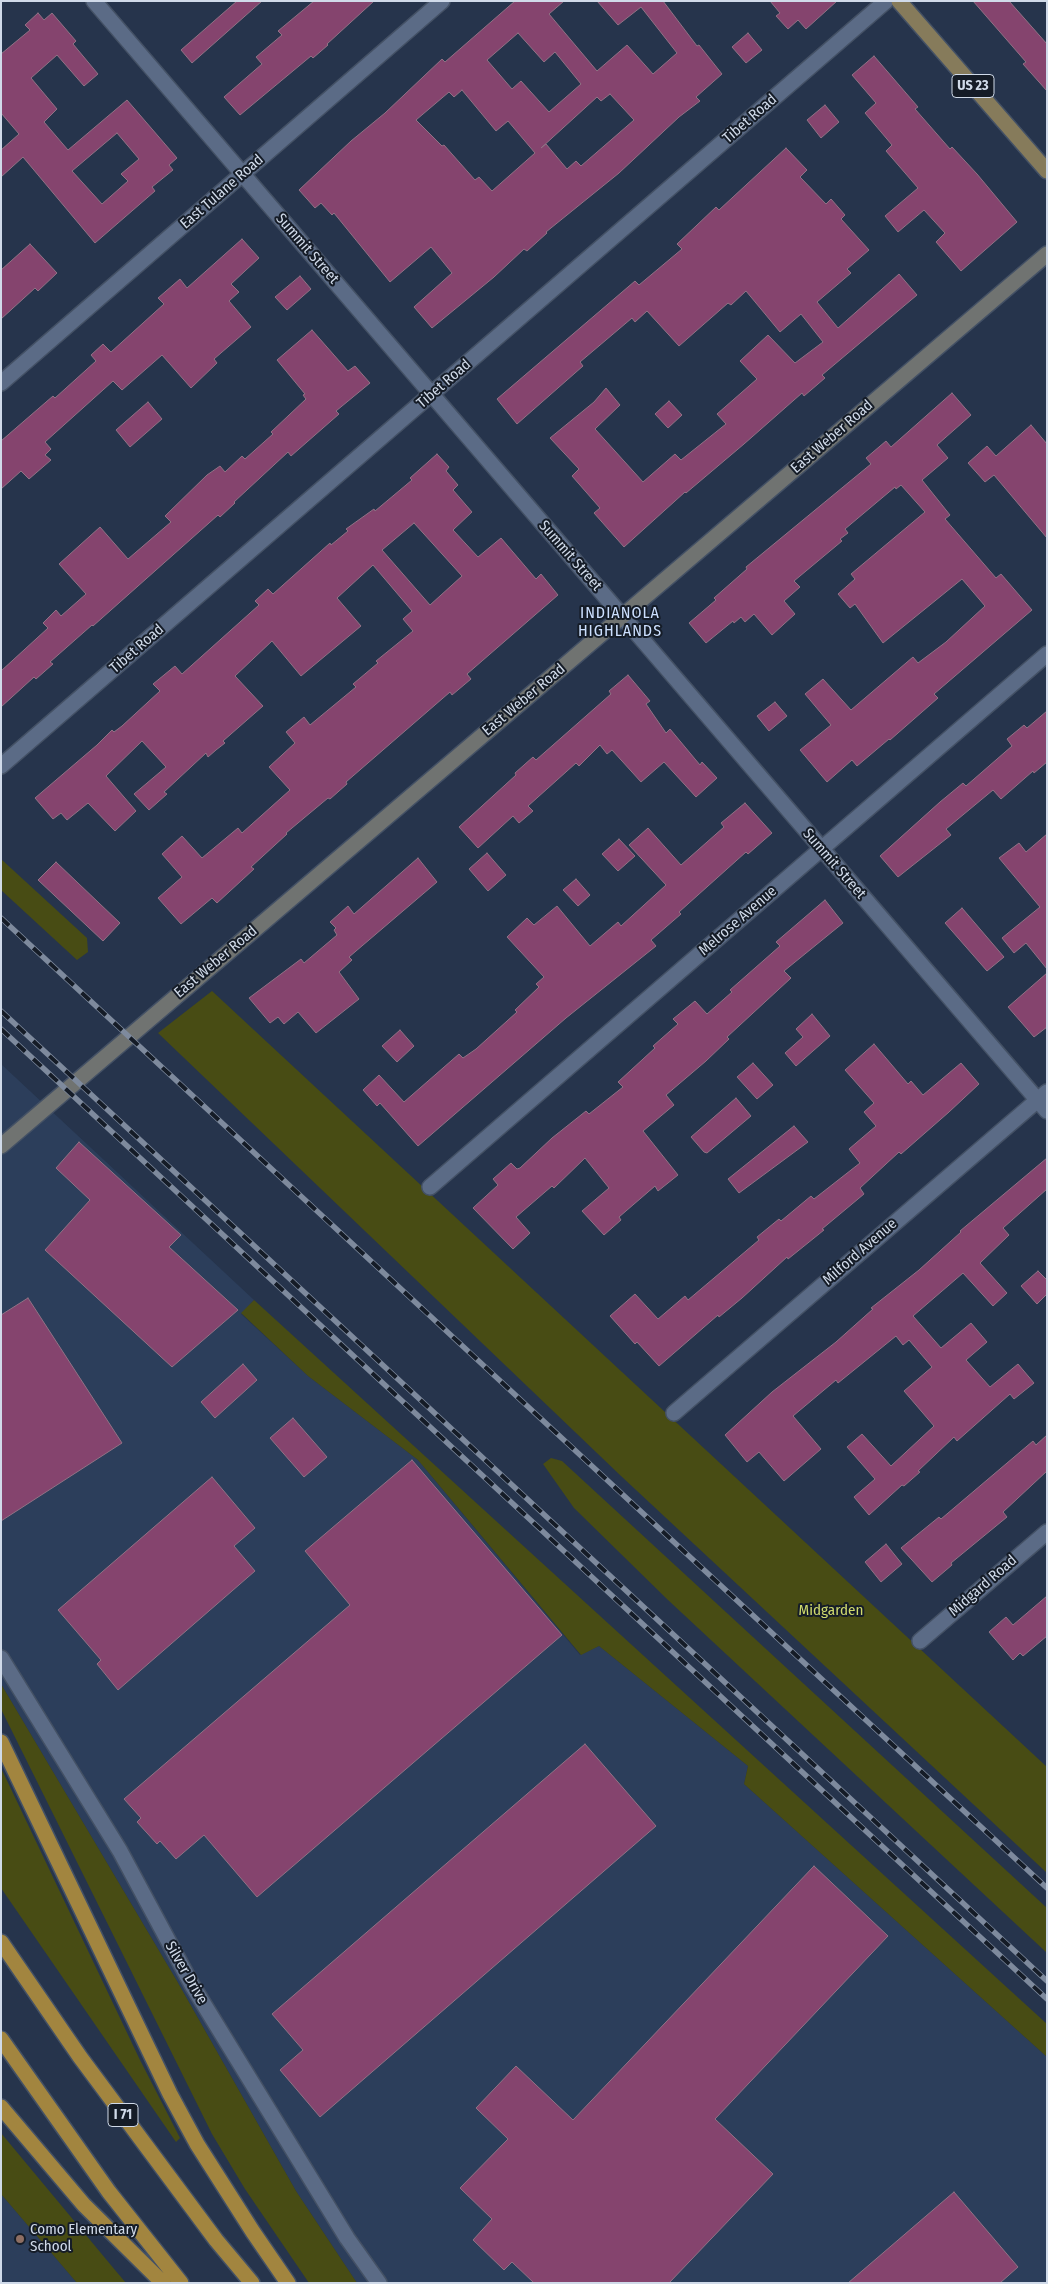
<!DOCTYPE html>
<html>
<head>
<meta charset="utf-8">
<style>
  body { margin:0 }
  #map { position:relative; width:1048px; height:2284px; overflow:hidden; background:#26344c; font-family:"Fira Sans Condensed",sans-serif }
  canvas { display:block }
  .frame { position:absolute; inset:0; border:2px solid #d0dae9; pointer-events:none }
</style>
</head>
<body>
<div id="map">
<canvas width="1048" height="2284"></canvas>
<div class="frame"></div>
</div>
<script>
const ctx = document.querySelector('canvas').getContext('2d');
ctx.lineJoin = 'round';
function fill(path, color) { ctx.fillStyle = color; ctx.fill(path, 'evenodd'); }
const shape = rows => new Path2D(rows.map(r => 'M' + r).join(''));
function strokePath(path, color, width, dash) { ctx.strokeStyle = color; ctx.lineWidth = width; ctx.lineCap = dash ? 'butt' : 'round'; ctx.setLineDash(dash || []); ctx.stroke(path); }
function write(font, color, halo, rows, align = 'center') {
  ctx.font = font + ' "Fira Sans Condensed",sans-serif'; ctx.lineWidth = 4; ctx.setLineDash([]); ctx.textBaseline = 'middle'; ctx.strokeStyle = halo; ctx.fillStyle = color; for (const [text, x, y, turn = 0] of rows) {
    ctx.save(); ctx.translate(x, y); ctx.rotate((+turn || 0) * Math.PI / 180); ctx.textAlign = isNaN(turn) ? turn : align; if (halo) ctx.strokeText(text, 0, 0); ctx.fillText(text, 0, 0); ctx.restore();
  }
}
const built = shape([
  [1,1064,254,1300,241,1314,308,1376,418,1460,580,1655,599,1646,748,1766,744,1784,1047,2057,1047,2283,357,2283,296,2191,177,1981,1,1684],
  [1,2194,77,2283,1,2283]
]);
const green = shape([
  [1,859,87,938,88,952,77,960,1,890],
  [212,991,1047,1767,1047,1873,621,1476,158,1033],
  [254,1300,1047,2024,1047,2057,744,1784,748,1766,599,1646,581,1655,418,1460,308,1376,241,1313],
  [551,1458,562,1461,1047,1908,1047,1953,668,1600,574,1508,543,1464],
  [1,1684,177,1981,296,2191,357,2283,309,2283,245,2189,212,2134,1,1709],
  [1,1768,140,2060,180,2138,176,2142,1,1888],
  [1,2133,115,2270,126,2283,77,2283,1,2194]
]);
const building = shape([
  [237,1,262,1,192,63,181,50,237,1],
  [314,1,374,1,327,44,328,45,313,58,311,56,240,115,224,97,262,64,256,57,282,35,278,31,314,1],
  [515,1,564,1,549,14,597,71,627,45,653,74,677,53,641,7,618,25,597,1,663,1,697,46,699,45,722,74,696,97,700,101,679,117,619,173,546,232,547,233,527,251,524,249,494,277,432,328,414,307,452,273,431,247,390,282,334,213,332,215,321,203,315,208,299,190,351,141,385,113,442,59,445,62,515,1],
  [518,33,544,62,555,52,581,84,549,112,521,81,512,89,487,60,518,33],
  [462,90,496,131,508,121,535,153,492,191,479,177,475,180,444,145,442,146,416,120,449,92,454,97,462,90],
  [610,94,634,120,581,166,576,161,567,169,546,144,541,148,597,97,601,101,610,94],
  [770,1,837,1,806,29,798,20,788,29,776,16,780,13,770,1],
  [973,1,1009,1,1047,44,1047,91,1023,64,1026,62,973,1],
  [38,13,44,20,52,13,76,41,73,44,98,74,84,86,57,55,31,78,57,109,44,122,68,150,127,100,177,158,169,165,173,170,152,187,155,191,95,243,23,157,1,177,1,150,19,134,1,113,1,54,30,30,25,25,38,13],
  [117,133,139,159,121,174,128,181,102,204,72,171,117,133],
  [748,33,762,50,746,63,732,47,748,33],
  [874,56,918,107,915,109,950,149,952,147,977,174,1017,222,961,271,936,242,945,233,924,210,898,232,885,216,918,188,886,151,892,145,865,113,876,103,852,75,874,56],
  [825,105,839,122,821,138,807,120,825,105],
  [786,148,807,170,800,177,826,204,831,199,845,215,841,219,869,250,847,269,851,273,817,302,838,328,899,274,917,295,822,375,825,378,804,396,802,393,744,444,686,493,685,492,624,547,594,513,600,508,572,476,579,469,550,438,594,402,606,388,620,405,595,429,643,482,675,454,681,460,726,424,717,414,757,379,740,361,768,335,795,363,823,342,801,314,780,332,746,291,731,305,728,303,679,346,647,311,635,322,632,318,580,362,583,366,517,424,497,399,635,281,639,285,682,249,677,244,716,207,719,210,786,148],
  [242,239,259,258,231,284,239,292,229,301,251,327,214,359,217,363,191,388,162,355,122,390,113,381,45,442,51,449,45,455,51,460,29,479,21,471,1,489,1,441,53,396,55,398,96,361,91,355,103,344,111,352,164,304,158,298,180,279,187,288,242,239],
  [30,244,57,273,38,291,35,288,1,319,1,270,30,244],
  [300,276,311,289,287,310,275,297,300,276],
  [312,330,348,371,355,366,370,383,336,411,339,414,291,456,288,452,234,502,235,503,220,517,218,515,93,626,92,625,50,662,53,664,36,679,34,677,1,707,1,671,48,628,43,623,56,610,61,616,86,594,59,564,100,527,128,559,171,522,165,516,207,475,220,466,225,472,242,456,245,459,273,434,271,432,306,399,303,395,305,394,277,360,312,330],
  [952,393,971,415,937,445,948,458,922,480,950,515,945,519,996,578,1001,574,1032,610,934,694,938,698,890,740,889,739,857,766,852,760,827,782,800,750,831,725,805,694,823,679,851,710,913,657,918,663,946,642,985,606,962,579,883,643,855,604,850,608,838,594,855,579,851,574,925,512,901,485,896,489,895,487,845,529,848,533,840,539,842,541,794,581,800,587,784,601,795,614,772,635,754,614,745,622,741,617,734,623,733,621,706,643,689,623,716,600,714,598,747,569,746,567,871,464,866,458,886,441,891,447,952,393],
  [669,401,682,415,668,428,655,414,669,401],
  [148,402,162,419,130,447,116,430,148,402],
  [1031,425,1047,444,1047,538,994,475,985,482,968,463,987,446,996,456,1031,425],
  [437,454,449,467,446,471,458,485,453,490,472,512,453,530,478,557,501,538,536,579,541,574,558,595,467,674,471,679,452,695,450,692,346,782,347,784,330,799,328,798,286,833,287,834,251,867,254,869,217,903,212,898,181,924,158,898,182,877,162,854,182,836,202,858,238,828,242,833,290,790,269,767,295,743,286,732,304,717,310,725,356,687,353,684,378,663,376,661,413,631,403,619,412,611,373,565,337,598,361,626,301,676,272,641,235,676,263,706,223,741,225,743,216,750,208,757,206,753,164,792,167,794,149,810,134,794,166,767,142,741,106,776,136,811,115,831,88,803,67,820,61,813,53,819,35,798,97,745,112,730,114,732,122,726,160,691,153,684,175,666,182,674,259,605,255,601,268,589,273,594,330,543,331,545,348,531,346,529,374,509,375,511,412,480,410,478,437,454],
  [414,523,462,576,430,605,382,550,414,523],
  [628,675,650,701,646,704,666,733,670,729,700,765,702,762,717,778,696,797,664,762,641,782,612,750,607,754,600,745,579,766,576,763,528,806,533,811,519,823,513,816,478,848,459,827,516,775,515,773,533,757,536,760,611,694,609,691,628,675],
  [775,702,787,716,769,731,757,716,775,702],
  [1047,711,1047,762,1034,773,1033,771,1001,799,993,790,946,829,951,835,898,877,880,856,940,802,963,783,966,786,1012,746,1007,739,1024,725,1027,728,1047,711],
  [745,803,772,833,748,854,746,852,679,912,681,914,651,940,656,946,566,1018,418,1146,380,1103,377,1106,363,1090,379,1075,404,1102,459,1054,463,1058,476,1049,517,1012,515,1010,539,987,536,984,544,977,507,937,527,918,534,925,557,906,590,946,618,922,621,926,666,885,629,845,648,828,681,865,724,827,721,823,745,803],
  [1047,834,1047,969,1026,943,1014,953,1002,938,1040,907,999,858,1019,843,1026,852,1047,834],
  [619,839,635,856,618,871,602,854,619,839],
  [487,853,506,875,488,891,469,869,487,853],
  [418,858,437,882,349,957,352,960,339,972,359,999,316,1033,298,1012,284,1024,278,1017,270,1023,249,998,301,959,304,963,337,935,334,930,336,928,330,922,348,906,354,914,418,858],
  [56,862,120,923,103,941,38,880,56,862],
  [576,879,590,895,578,906,563,890,576,879],
  [825,900,843,923,784,971,791,978,727,1037,729,1039,706,1061,666,1095,674,1105,643,1131,678,1175,658,1191,655,1186,619,1217,621,1220,604,1235,582,1211,609,1188,585,1158,554,1188,552,1186,516,1217,530,1233,513,1249,473,1208,498,1185,493,1179,511,1163,517,1169,520,1168,552,1138,586,1111,589,1114,623,1087,618,1082,655,1048,653,1046,678,1024,673,1019,695,1001,707,1014,732,992,730,990,780,946,776,942,825,900],
  [962,908,1004,957,987,971,945,923,962,908],
  [1047,973,1047,1027,1034,1037,1008,1007,1047,973],
  [812,1014,830,1036,796,1066,785,1053,803,1037,796,1029,812,1014],
  [400,1030,414,1046,397,1062,382,1046,400,1030],
  [874,1044,908,1084,911,1081,923,1095,961,1063,979,1084,949,1112,901,1154,899,1152,860,1188,864,1194,822,1229,824,1230,788,1259,787,1257,742,1298,719,1317,718,1315,659,1366,637,1342,635,1344,610,1316,635,1294,658,1319,685,1296,688,1300,759,1240,757,1237,779,1219,781,1221,811,1196,814,1199,860,1163,849,1149,876,1126,864,1112,874,1103,845,1070,874,1044],
  [753,1063,773,1085,757,1099,737,1077,753,1063],
  [736,1098,751,1116,707,1153,704,1152,691,1137,736,1098],
  [794,1126,808,1142,739,1193,728,1179,794,1126],
  [79,1142,181,1235,169,1247,238,1310,172,1367,45,1250,90,1200,56,1168,79,1142],
  [1047,1158,1047,1189,1003,1228,1009,1235,980,1263,1007,1293,993,1306,963,1273,913,1316,941,1348,971,1323,987,1342,966,1360,990,1387,1018,1364,1034,1383,1014,1399,1010,1394,957,1441,954,1437,918,1471,920,1472,904,1486,902,1485,869,1515,854,1497,875,1479,847,1447,862,1434,891,1466,934,1426,904,1391,932,1367,909,1340,903,1345,896,1336,838,1383,836,1380,793,1416,821,1449,784,1481,759,1452,747,1462,725,1435,772,1392,836,1342,873,1309,871,1308,919,1270,961,1232,960,1231,1047,1158],
  [1038,1271,1047,1280,1047,1294,1037,1304,1021,1286,1038,1271],
  [28,1298,122,1443,1,1521,1,1315,28,1298],
  [243,1364,257,1380,215,1418,201,1402,243,1364],
  [293,1418,327,1457,304,1477,270,1438,293,1418],
  [1047,1435,1047,1471,1003,1512,1007,1517,951,1563,952,1565,932,1582,901,1548,939,1517,941,1519,1033,1441,1036,1445,1047,1435],
  [412,1460,562,1635,257,1897,204,1835,176,1859,160,1841,157,1844,137,1822,141,1818,124,1799,350,1605,305,1551,412,1460],
  [212,1477,255,1528,234,1546,255,1571,118,1690,97,1664,101,1660,58,1610,212,1477],
  [886,1544,902,1564,881,1582,865,1562,886,1544],
  [1047,1596,1047,1636,1023,1656,1020,1653,1013,1660,989,1632,1006,1617,1013,1625,1047,1596],
  [585,1744,656,1826,320,2117,280,2070,303,2050,272,2014,585,1744],
  [814,1866,888,1936,715,2119,773,2174,669,2283,534,2283,512,2262,504,2270,473,2240,492,2219,460,2188,508,2139,476,2108,516,2066,573,2120,814,1866],
  [954,2192,1018,2267,1000,2283,848,2283,954,2192]
]);
const street = shape([
  [94,1,1047,1111],
  [1,383,442,1],
  [1,766,886,1],
  [430,1187,1047,654],
  [674,1413,1047,1092],
  [920,1641,1047,1532],
  [1,1658,120,1851,192,1985,347,2238,379,2283]
]);
const secondary = shape([
  [1,1146,1047,254]
]);
const primary = shape([
  [899,1,1047,171]
]);
const highway = shape([
  [1,1742,170,2094,197,2144,253,2232,288,2283],
  [1,1942,80,2057,216,2240,252,2283],
  [1,2039,109,2192,181,2283],
  [1,2107,84,2205,163,2283]
]);
const rail = shape([
  [1,918,1047,1888],
  [1,1011,1047,1981],
  [1,1029,1047,1999]
]);
const markers = [
  [20,2239,5,"#8d6e63"]
];
const shields = [
  [973,86,42],
  [123,2115,30]
];
const shieldNames = [
  ["US 23",973,86],
  ["I 71",123,2115]
];
const streetNames = [
  ["Tibet Road",750,119,-41],
  ["East Tulane Road",222,192,-41],
  ["Summit Street",307,249,49],
  ["Tibet Road",444,384,-41],
  ["East Weber Road",832,437,-41],
  ["Summit Street",570,556,49],
  ["Tibet Road",137,649,-41],
  ["East Weber Road",524,700,-40],
  ["Summit Street",834,864,49],
  ["Melrose Avenue",738,921,-41],
  ["East Weber Road",216,962,-40],
  ["Milford Avenue",860,1252,-41],
  ["Midgard Road",983,1586,-41],
  ["Silver Drive",186,1973,60]
];
const parkNames = [
  ["Midgarden",831,1611]
];
const poiNames = [
  ["Como Elementary",30,2230],
  ["School",30,2247]
];
const neighbourhoodNames = [
  ["INDIANOLA",620,614],
  ["HIGHLANDS",620,632]
];
fill(built, '#2c3e5b');
fill(green, '#484c14');
fill(building, '#85446e');
strokePath(building, '#917285', 1);
strokePath(street, '#445165', 18);
strokePath(secondary, '#445165', 18);
strokePath(primary, '#445165', 18);
strokePath(highway, '#445165', 18);
strokePath(street, '#5b6b86', 15);
strokePath(secondary, '#707371', 15);
strokePath(primary, '#867b5b', 15);
strokePath(highway, '#a2853f', 15);
strokePath(rail, '#7e8a9d', 5.5);
strokePath(rail, '#151c27', 4, [11]);
for (const [x, y, r, color] of markers) { const dot = new Path2D(); dot.arc(x, y, r, 0, 2 * Math.PI); ctx.fillStyle = color; ctx.fill(dot); strokePath(dot, '#151c27', 2); }
for (const [x, y, w] of shields) { const box = new Path2D(); box.roundRect(x - w / 2, y - 11.5, w, 23, 4); ctx.fillStyle = '#151c27'; ctx.fill(box); strokePath(box, '#d0dae9', 1); }
write('bold 14px', '#d0dae9', null, shieldNames);
write('15px', '#d0dae9', '#151c27', streetNames);
write('15px', '#d0db6e', '#151c27', parkNames);
write('15px', '#d0dae9', '#151c27', poiNames, 'left');
ctx.letterSpacing = '1px';
write('16px', '#ccdffe', '#151c27', neighbourhoodNames);
ctx.letterSpacing = '0px';
</script>
</body>
</html>
